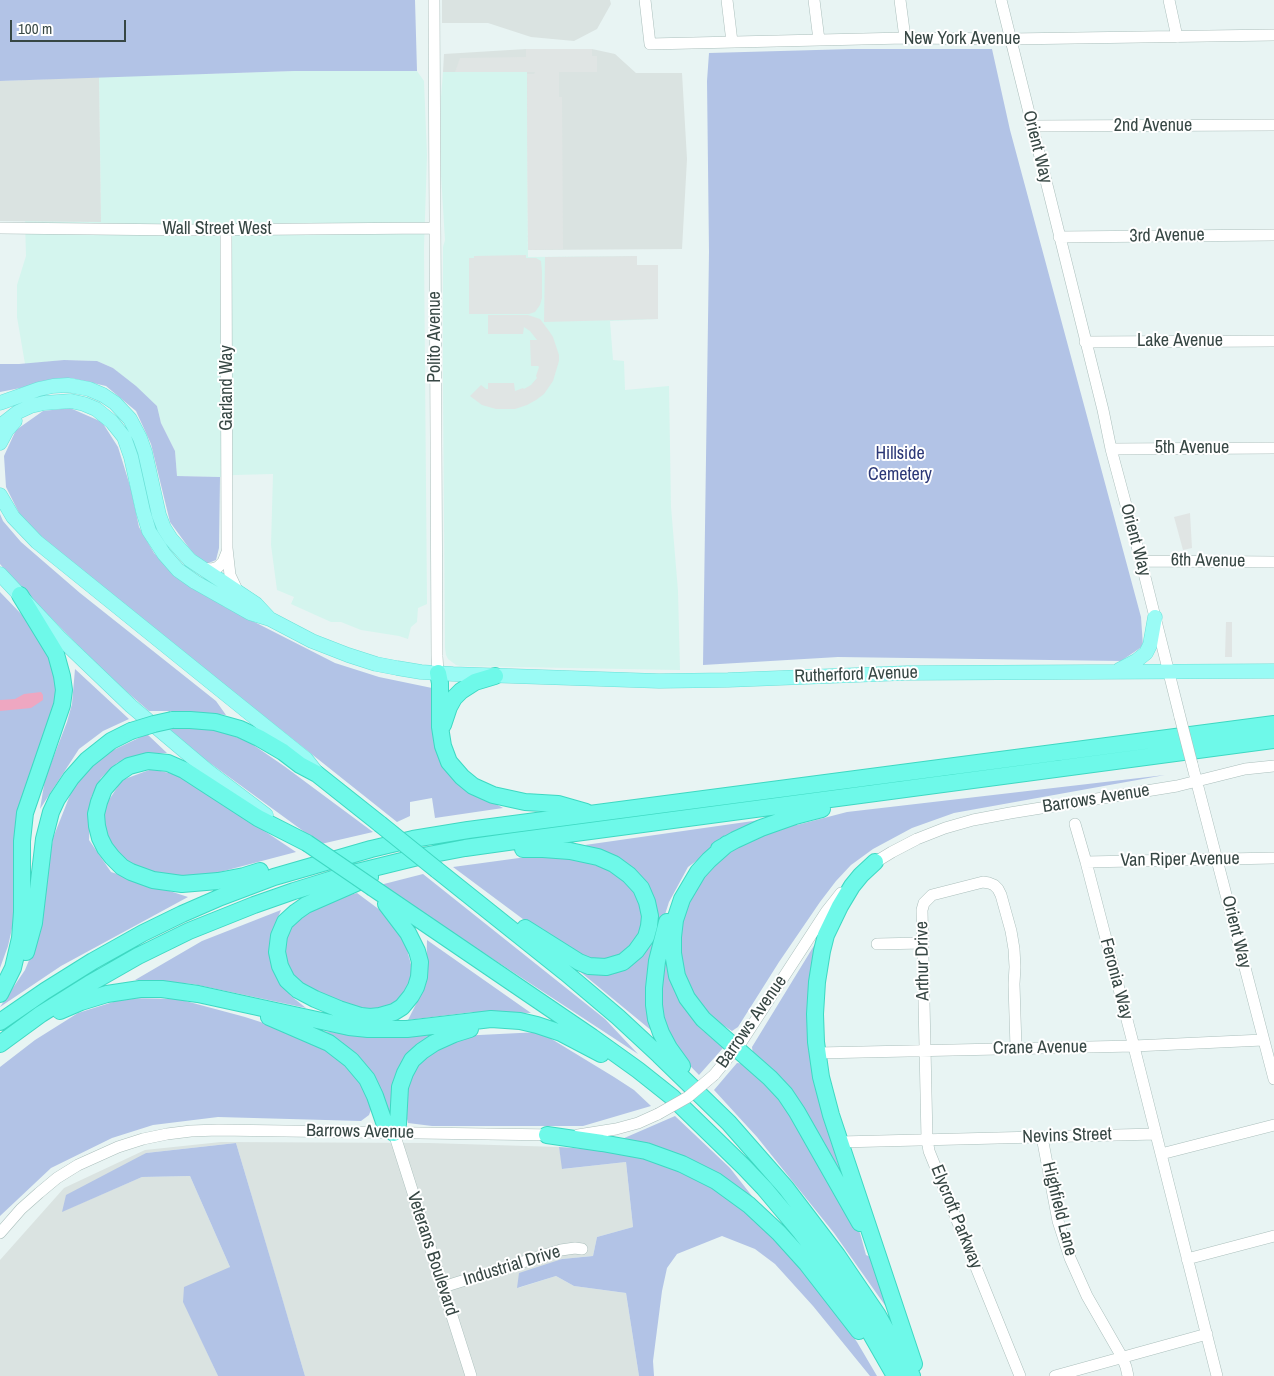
<!DOCTYPE html>
<html>
<head>
<meta charset="utf-8">
<style>
  body { margin:0 }
  #map { position:relative; width:1274px; height:1376px; overflow:hidden; background:#e8f4f3; font-family:"Archivo Narrow",sans-serif }
  canvas { display:block }
  .scale { position:absolute; left:10px; top:20px; width:116px; height:22px; box-sizing:border-box; border:2px solid #374744; border-top:0; padding-left:6px; font-size:15px; line-height:18px; white-space:nowrap; color:#374744; -webkit-text-stroke:4px #fff; paint-order:stroke }
</style>
</head>
<body>
<div id="map">
<canvas width="1274" height="1376"></canvas>
<div class="scale">100 m</div>
</div>
<script>
const ctx = document.querySelector('canvas').getContext('2d');
ctx.lineJoin = 'round';
function fill(path, color) { ctx.fillStyle = color; ctx.fill(path, 'evenodd'); }
const shape = rows => new Path2D(rows.map(r => 'M' + r).join(''));
function strokePath(path, color, width, dash) { ctx.strokeStyle = color; ctx.lineWidth = width; ctx.lineCap = dash ? 'butt' : 'round'; ctx.setLineDash(dash || []); ctx.stroke(path); }
function write(font, color, halo, rows, align = 'center') {
  ctx.font = font + ' "Archivo Narrow",sans-serif'; ctx.lineWidth = 4; ctx.setLineDash([]); ctx.textBaseline = 'middle'; ctx.strokeStyle = halo; ctx.fillStyle = color; for (const [text, x, y, turn = 0] of rows) {
    ctx.save(); ctx.translate(x, y); ctx.rotate((+turn || 0) * Math.PI / 180); ctx.textAlign = isNaN(turn) ? turn : align; if (halo) ctx.strokeText(text, 0, 0); ctx.fillText(text, 0, 0); ctx.restore();
  }
}
const commercial = shape([
  [294,71,417,71,424,81,427,155,424,248,427,604,418,608,417,622,411,627,408,639,399,636,361,630,341,622,331,622,291,604,294,597,277,590,271,545,273,474,235,475,220,477,177,476,175,451,161,423,157,406,113,368,97,361,64,360,25,364,17,317,17,285,26,256,25,221,101,222,99,77],
  [443,72,527,72,528,257,637,256,637,265,658,265,658,319,610,321,613,360,624,361,625,390,669,386,671,507,678,591,680,670,460,666,456,665,448,659,446,655,445,648,443,391,443,247,445,240,441,175,441,97]
]);
const industrial = shape([
  [442,0,610,0,611,4,597,29,574,41,531,37,488,23,442,23],
  [526,49,592,49,615,54,636,73,682,73,687,159,682,249,528,250,527,72,443,72,444,54],
  [99,77,101,222,0,221,0,81],
  [221,1142,429,1143,559,1147,563,1169,626,1162,633,1227,597,1237,593,1256,562,1259,518,1288,556,1276,574,1286,626,1293,639,1376,305,1376,236,1143,146,1153,63,1211,142,1177,190,1176,230,1267,184,1302,218,1376,0,1376,0,1260,64,1188,145,1150]
]);
const green = shape([
  [0,0,415,0,417,71,294,71,0,81],
  [852,49,992,49,1010,130,1141,617,1143,646,1121,661,838,657,703,665,709,252,707,81,709,53],
  [64,360,97,361,113,368,136,386,157,406,161,423,175,451,177,476,220,477,219,548,216,560,206,564,192,552,170,522,151,444,136,411,106,386,71,378,0,392,0,364,19,364],
  [70,408,102,422,118,447,131,489,139,527,154,553,174,575,225,607,335,663,379,677,432,688,465,787,503,808,435,818,432,798,410,802,410,816,397,822,45,542,20,515,6,487,4,456,16,430,43,411],
  [0,514,3,521,21,542,80,593,216,701,226,715,178,711,149,711,105,673,9,575,0,564],
  [0,592,27,620,51,659,56,678,57,697,19,805,14,837,16,911,8,946,0,968],
  [75,669,129,719,103,731,79,749,40,809,45,779,67,722,72,704],
  [175,728,216,729,249,742,284,766,373,832,321,844,166,731],
  [147,734,167,753,140,755,117,763,101,778,91,798,89,840,111,872,188,897,61,966,0,1007,25,970,37,941,53,838,74,785,101,756],
  [152,769,182,776,296,852,216,873,185,879,142,871,120,858,103,835,105,806,122,780],
  [1165,775,954,813,912,828,873,849,851,865,836,881,820,902,779,962,738,1027,732,1031,715,1020,701,1007,686,982,677,951,682,921,692,890,708,869,737,844,786,823,797,825,847,812],
  [767,819,733,834,688,867,669,902,653,952,652,1031,572,965,596,971,652,940,630,867,585,845],
  [541,855,569,856,603,864,625,878,639,898,644,913,640,936,621,957,593,961,543,934,453,867],
  [423,874,605,1019,638,1054,380,885],
  [357,893,388,916,405,942,413,972,404,995,392,1007,360,1010,321,996,294,978,284,962,286,931,294,918,341,897],
  [281,910,270,937,273,971,291,996,306,1008,193,984,135,980,202,941],
  [427,940,531,1013,473,1012,408,1020,426,984],
  [667,940,682,1002,700,1028,723,1048,699,1075,672,1047,658,1003],
  [815,944,809,1011,808,1047,820,1098,849,1189,753,1055,752,1047],
  [126,998,178,999,245,1017,276,1027,327,1049,354,1071,372,1107,369,1115,361,1121,218,1117,153,1125,112,1138,51,1168,0,1216,0,1067,35,1040,78,1013],
  [445,1029,407,1054,393,1113,385,1112,379,1093,314,1030,349,1034],
  [540,1032,614,1077,634,1090,651,1106,583,1126,432,1126,408,1123,406,1115,405,1096,410,1076,423,1059,459,1036],
  [737,1063,747,1064,777,1094,822,1167,860,1233,866,1255,873,1258,889,1311,834,1233,757,1137,714,1090],
  [675,1116,730,1168,763,1210,622,1139],
  [236,1143,278,1284,305,1376,218,1376,183,1302,184,1287,230,1267,190,1176,142,1177,62,1212,66,1195,146,1153],
  [559,1147,614,1151,643,1158,672,1168,705,1184,739,1204,784,1248,819,1290,857,1342,877,1376,870,1376,813,1306,775,1264,755,1249,722,1236,677,1254,667,1268,662,1291,653,1361,654,1376,639,1376,626,1293,574,1286,556,1276,517,1288,519,1273,562,1259,593,1256,597,1237,633,1227,626,1162,562,1169]
]);
const parking = shape([
  [526,49,592,49,592,56,597,56,597,72,559,72,559,97,562,97,563,249,528,250,527,74,534,74,535,72,455,72,460,58,526,57],
  [526,255,526,258,536,258,541,261,542,272,542,298,540,305,535,312,529,314,469,314,469,258,474,258,474,256],
  [637,256,637,265,658,265,658,319,544,322,545,257],
  [488,315,528,315,540,319,549,331,553,337,559,355,559,361,553,381,544,394,536,400,527,405,515,409,496,409,482,405,470,396,481,385,486,389,488,389,488,383,514,383,515,391,523,388,524,389,531,385,537,378,536,376,539,367,538,366,531,366,530,340,537,340,530,331,524,327,523,334,488,334],
  [1190,513,1192,548,1183,550,1174,517],
  [1226,622,1232,622,1232,657,1225,657]
]);
const water = shape([
  [41,692,43,695,43,700,31,708,0,711,0,700,15,699,24,694]
]);
const minor = shape([
  [434,0,437,656,438,673],
  [645,0,650,44,905,38,1010,39,1274,35],
  [727,0,732,42],
  [814,0,819,40],
  [900,0,905,38],
  [1001,0,1103,410,1111,449,1141,561,1180,717],
  [1169,0,1177,37],
  [1031,126,1274,125],
  [0,228,183,230,434,228],
  [226,229,227,548,230,575,238,592],
  [1059,237,1274,235],
  [1085,342,1274,341],
  [1111,449,1274,448],
  [1141,561,1274,562],
  [201,568,212,569,218,567,223,562,227,552],
  [1192,764,1274,1079],
  [1075,824,1086,862,1132,1039,1217,1376],
  [1086,862,1274,858],
  [869,866,892,852,917,839,945,828,973,820,1010,813,1177,786,1245,769,1274,766],
  [877,944,922,943],
  [1016,1048,1014,984,1015,967,1014,949,1011,931,1001,895,998,889,994,885,989,883,983,882,932,895,924,903,922,910,927,1139,929,1151,1020,1376],
  [818,1053,1134,1046,1263,1040],
  [714,1075,742,1041,826,912,841,893],
  [394,1133,471,1376],
  [578,1135,616,1129,638,1123,658,1114],
  [1042,1137,1058,1221,1070,1258,1087,1296,1122,1357,1126,1367,1128,1376],
  [840,1142,1156,1134],
  [1161,1154,1274,1125],
  [0,1233,21,1209,39,1193,57,1178,78,1165,118,1147,143,1139,167,1134,191,1131,218,1130,554,1135],
  [1187,1259,1274,1236],
  [443,1287,561,1250,575,1248,582,1249],
  [1055,1376,1207,1334]
]);
const major = shape([
  [0,403,39,389,53,386,68,385,89,389,103,395,115,403,130,419,140,438,145,452,159,515,164,528,171,539,190,560,256,604,270,619],
  [0,426,18,412,31,406,44,403,71,401,84,404,96,409,112,422,124,437,131,457,143,511,149,531,164,554,178,570,195,582,250,613,270,619,312,641,348,655,376,664,397,668,421,672,453,674,659,681,728,680,907,673,1274,671],
  [0,443,7,430,15,421],
  [0,495,13,517,37,542,306,759,317,773],
  [0,574,59,637,131,706,208,771,266,815],
  [1119,670,1136,661,1146,653,1150,645,1155,617]
]);
const highway = shape([
  [438,673,440,683,440,727,443,746,449,762,462,777,473,786,493,795,525,802,558,804,586,812],
  [172,720,190,720,215,722,240,729,259,738,283,752,300,765,317,774,380,824],
  [443,725,449,707,454,698,461,691,475,682,495,676],
  [727,844,709,860,698,872,682,899,675,920,673,937,673,953,677,976,687,998,703,1019,770,1078,785,1094,797,1112,860,1223],
  [523,849,543,849,570,851,598,857,614,864,629,875,641,888,647,902,650,916,649,926,646,937,636,951,623,962,606,967,589,966,579,962,525,928],
  [719,849,735,840,761,828,795,816,822,809],
  [875,862,861,875,852,886,840,906,826,935,822,951,817,982,815,1014,816,1042,821,1077,831,1115,914,1364],
  [437,870,566,973,618,1017,659,1055,729,1123,786,1188,837,1255,877,1314,912,1376],
  [260,871,244,876,218,881,182,884,153,880,131,872,122,867,112,857,105,848,100,838,97,826,96,814,99,802,104,789,117,774,129,766,148,761,168,763,184,770,258,818,307,843],
  [370,877,306,905,296,912,285,922,279,936,277,952,280,966,287,980,298,990,315,999,339,1009,361,1016,370,1017,380,1016,394,1012,402,1007,411,996,416,987,419,977,420,962,417,951,408,933,386,904],
  [373,888,592,1037,638,1070,672,1097,744,1167,764,1188,800,1231,827,1266,859,1313,895,1376],
  [667,922,657,961,654,988,654,1005,656,1019,661,1033,669,1048,682,1066],
  [26,952,34,923,44,839,51,812,57,799,71,778,87,760,111,741,131,731],
  [0,994,13,968,20,938,22,912,22,841,25,813,62,705,64,690,62,676,56,654,20,595],
  [60,1011,81,1002,107,994,140,989,162,989,198,994,349,1027,368,1029,407,1029,491,1019,520,1021,537,1025,561,1033,601,1054],
  [269,1017,329,1043,351,1060,367,1079,375,1096,384,1122,388,1128,394,1133,398,1124,400,1087,405,1073,412,1060,422,1051,434,1043,454,1034,470,1029],
  [0,1022,45,991,93,961,143,933,182,914,221,897,274,877,371,849,413,839,468,830,1274,724],
  [0,1044,41,1014,89,984,138,956,189,931,254,905,294,891,349,874,418,857,465,848,515,841,1274,740],
  [547,1135,602,1143,646,1151,682,1164,716,1181,749,1205,779,1233,807,1264,859,1331]
]);
const minorBridge = shape([
  [1180,717,1192,764],
  [658,1114,688,1097,714,1075]
]);
const highwayBridge = shape([
  [131,731,154,724,172,720],
  [380,824,437,870],
  [307,843,373,888]
]);
const streetNames = [
  ["New York Avenue",962,39],
  ["2nd Avenue",1153,126],
  ["Orient Way",1037,147,76],
  ["Wall Street West",217,229],
  ["3rd Avenue",1167,236,-1],
  ["Polito Avenue",435,337,-90],
  ["Lake Avenue",1180,341],
  ["Garland Way",227,388,-90],
  ["5th Avenue",1192,448],
  ["Orient Way",1135,540,75],
  ["6th Avenue",1208,561,1],
  ["Rutherford Avenue",856,675,-2],
  ["Barrows Avenue",1096,799,-9],
  ["Van Riper Avenue",1180,860,-1],
  ["Orient Way",1236,932,76],
  ["Arthur Drive",923,961,-91],
  ["Feronia Way",1116,979,75],
  ["Barrows Avenue",752,1022,-55],
  ["Crane Avenue",1040,1048,-1],
  ["Barrows Avenue",360,1132,1],
  ["Nevins Street",1067,1136,-2],
  ["Highfield Lane",1059,1209,76],
  ["Elycroft Parkway",956,1217,68],
  ["Veterans Boulevard",432,1254,72],
  ["Industrial Drive",512,1266,-17]
];
const parkNames = [
  ["Hillside",900,454],
  ["Cemetery",900,475]
];
fill(commercial, '#d4f5ee');
fill(industrial, '#dae3e1');
fill(green, '#b2c3e6');
fill(parking, '#e0e5e4');
fill(water, '#eea7c1');
strokePath(minor, '#abbfbc', 12);
strokePath(major, '#6ae0d7', 15);
strokePath(highway, '#3ed8c2', 18);
strokePath(minor, '#fff', 11);
strokePath(major, '#9afbf5', 14);
strokePath(highway, '#6ef9e9', 16);
strokePath(minorBridge, '#abbfbc', 12, []);
strokePath(highwayBridge, '#3ed8c2', 18, []);
strokePath(minorBridge, '#fff', 11);
strokePath(highwayBridge, '#6ef9e9', 16);
write('18px', '#374744', '#fff', streetNames);
write('18px', '#2c3877', '#fff', parkNames);
</script>
</body>
</html>
